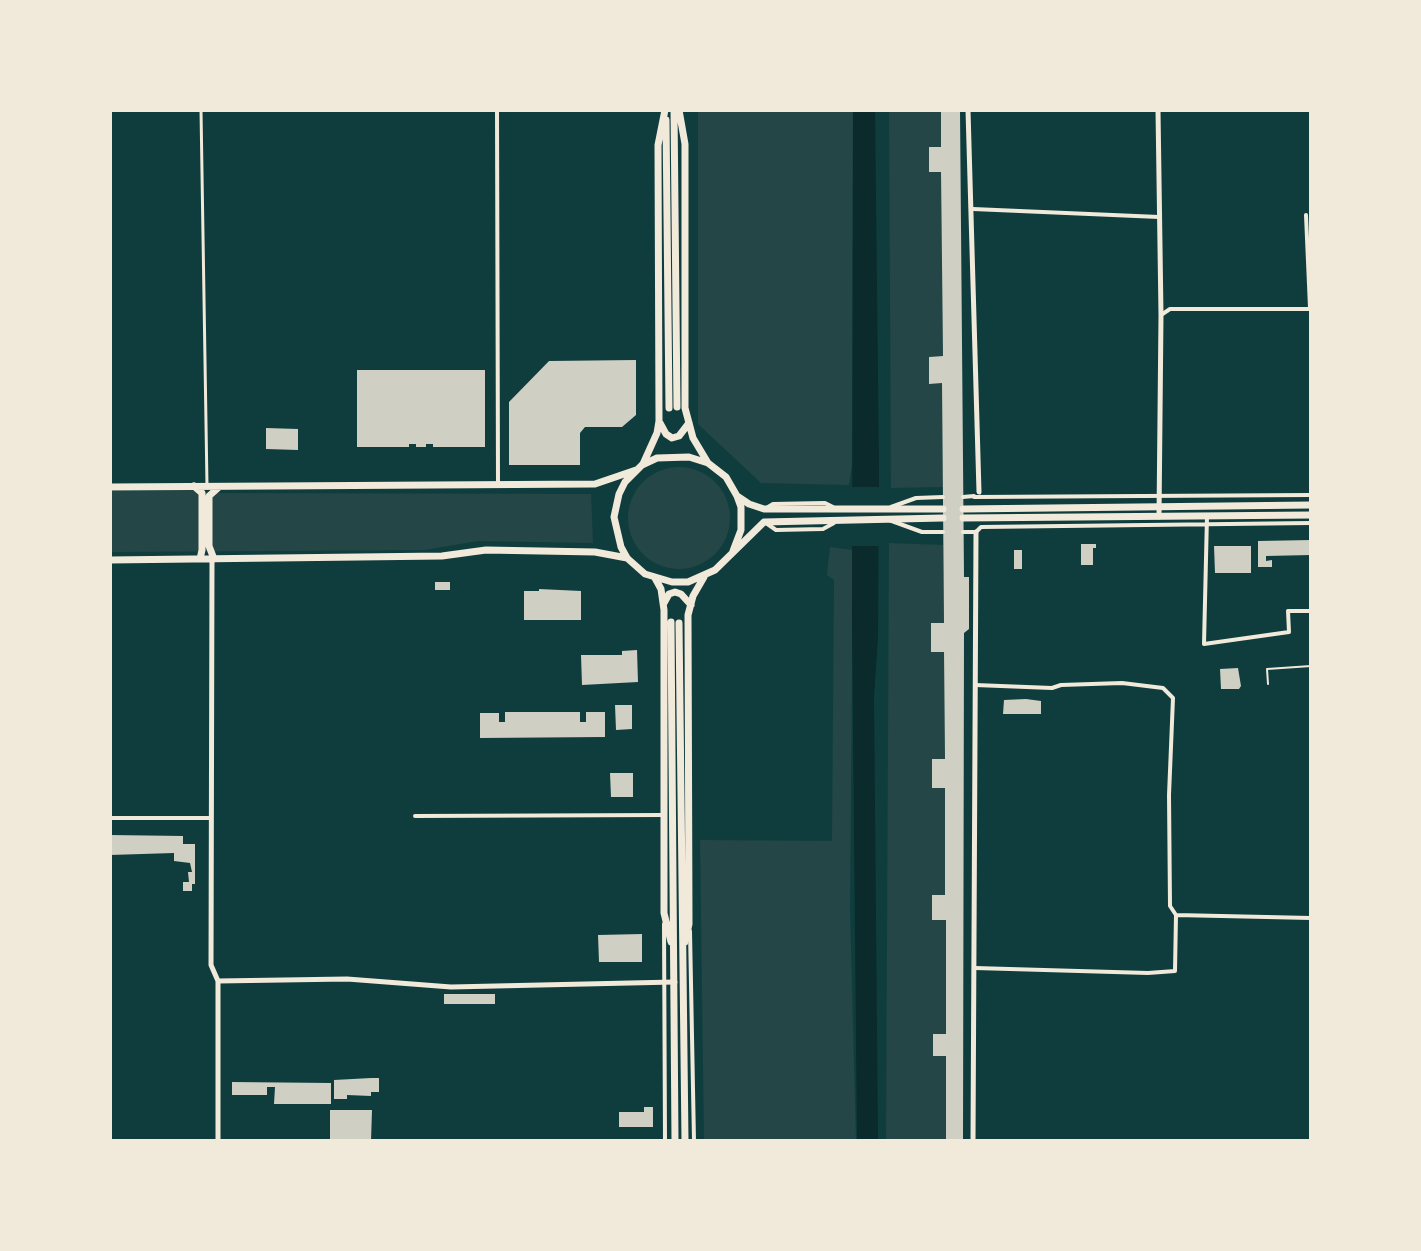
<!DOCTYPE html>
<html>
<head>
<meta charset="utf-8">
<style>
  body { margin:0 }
  #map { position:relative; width:1421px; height:1251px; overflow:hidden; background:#0f3d3e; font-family:Jost,sans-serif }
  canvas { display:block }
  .frame { position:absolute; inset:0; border:112px solid #f1e9da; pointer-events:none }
</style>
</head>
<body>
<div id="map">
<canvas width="1421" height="1251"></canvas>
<div class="frame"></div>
</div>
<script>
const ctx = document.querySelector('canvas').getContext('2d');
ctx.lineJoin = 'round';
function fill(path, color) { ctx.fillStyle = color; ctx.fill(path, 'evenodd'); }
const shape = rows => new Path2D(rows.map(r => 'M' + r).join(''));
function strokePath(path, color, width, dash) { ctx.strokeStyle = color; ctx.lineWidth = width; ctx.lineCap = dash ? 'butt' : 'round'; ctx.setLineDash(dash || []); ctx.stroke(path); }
const green = shape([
  [698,110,853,110,852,464,849,485,761,483,698,424],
  [889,110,941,110,941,147,929,148,929,172,941,172,943,356,929,357,929,383,942,383,943,487,891,488],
  '628 518a51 51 0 1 1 102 0a51 51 0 1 1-102 0Z',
  [196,490,210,493,591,494,593,543,478,541,425,550,110,552,110,491],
  [889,543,943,545,944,623,931,623,931,652,944,652,945,759,932,759,932,788,945,788,945,895,932,895,932,920,946,920,946,1141,886,1141],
  [830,547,853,550,850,908,856,1141,704,1141,700,840,832,841,834,580,827,575]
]);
const water = shape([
  [853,110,875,110,879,467,878,637,874,698,878,1141,857,1141,852,624]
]);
const pier = shape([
  [848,487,883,487,882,546,848,546]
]);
const building = shape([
  [941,110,960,110,964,577,969,577,969,629,964,633,963,1141,946,1141,946,1056,933,1056,933,1034,946,1034,946,920,932,920,932,895,945,895,945,788,932,788,932,759,945,759,944,652,931,652,931,623,944,623,942,383,929,384,929,357,943,356,941,172,929,172,929,147,941,147],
  [636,360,636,415,622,427,585,427,580,433,580,465,509,465,509,402,549,361],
  [357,370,485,370,485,447,433,447,433,444,426,444,426,447,416,447,416,444,409,444,409,447,357,447],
  [266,428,298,429,298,450,266,449],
  [1311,540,1311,555,1266,556,1266,561,1272,560,1272,567,1258,567,1258,541],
  [1081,544,1096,544,1096,548,1093,548,1093,565,1081,565],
  [1214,546,1251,546,1251,573,1215,573],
  [1014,550,1022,550,1022,569,1014,569],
  [435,582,450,582,450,590,435,590],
  [539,589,581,591,581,620,524,620,524,591,539,591],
  [637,650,638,682,582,685,581,655,622,655,622,651],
  [1238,668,1241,686,1239,689,1221,689,1220,669],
  [1026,699,1041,701,1041,714,1003,714,1004,700],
  [615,705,632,705,632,729,616,730],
  [505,712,580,712,580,722,586,722,586,712,605,712,605,737,480,738,480,713,499,713,499,722,505,722],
  [610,773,633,773,633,797,611,797],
  [110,835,183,836,183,844,195,844,195,884,192,884,192,891,183,891,183,882,189,882,188,872,192,872,190,863,174,861,174,853,110,855],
  [642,934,642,962,599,962,598,935],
  [444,994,495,994,495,1004,444,1004],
  [371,1078,379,1078,379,1092,371,1092,371,1096,347,1095,347,1099,334,1099,334,1080],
  [232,1082,331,1083,331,1104,274,1104,275,1087,267,1087,267,1095,232,1095],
  [644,1107,653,1107,653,1127,619,1127,619,1112,644,1112],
  [330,1110,372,1110,371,1141,330,1141]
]);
const service = shape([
  [1268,684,1267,669,1311,666]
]);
const pedestrian = shape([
  [201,110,207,486]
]);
const minor = shape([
  [497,110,498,484],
  [973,209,1159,217],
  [1306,215,1310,308],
  [1161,315,1170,309,1311,309],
  [963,497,974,496],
  [974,497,1311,495],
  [768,507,773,504,825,503,833,507],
  [891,507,916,498,943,497],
  [1207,516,1204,644,1289,632,1288,611,1311,611],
  [889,520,922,532,943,532],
  [766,523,776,530,823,529,834,523],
  [963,532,976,532,981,527,1311,523],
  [415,816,664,815],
  [110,818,211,818],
  [1176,915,1311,918],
  [664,924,665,1141],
  [690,931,694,1141],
  [975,968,1148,973,1175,971,1176,915,1170,906,1169,795,1173,698,1163,688,1122,683,1061,685,1052,688,975,685]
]);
const tertiary = shape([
  [968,110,979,492],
  [1158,110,1161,315,1159,517],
  [212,559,211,965,218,981,218,1141],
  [218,981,347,979,451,987,675,982],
  [973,1141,976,532]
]);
const primary = shape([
  [674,110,677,407],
  [679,110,685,144,685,408,693,438,708,463],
  [666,120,669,408],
  [660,423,666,434,672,438,679,436,689,423],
  [643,464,657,433,659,421,658,145,665,110],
  [194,486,202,493,202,550,200,559],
  [110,487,595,484,636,470],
  [737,496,749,504,764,509,943,509],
  [963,509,1311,505],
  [963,518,1311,515],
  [733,551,741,530,741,507,737,496,726,477,708,463,689,457,657,458,642,465,625,482,619,494,614,517,621,547,627,558,645,574,672,582,688,582,715,570,764,522,943,518],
  [214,559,209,546,209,496,218,488],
  [110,560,442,556,486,550,595,552,627,558],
  [655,578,661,589,664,610,664,913,671,942],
  [664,603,669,594,675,592,681,594,691,605],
  [671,622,675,1141],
  [679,623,685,1141],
  [685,942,689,924,688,615,693,596,704,577]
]);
fill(green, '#244646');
fill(water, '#0a2a2b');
fill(pier, '#0f3d3e');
fill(building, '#cfcfc3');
strokePath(service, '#f1e9da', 2);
strokePath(pedestrian, '#f1e9da', 3);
strokePath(minor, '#f1e9da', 4);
strokePath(tertiary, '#f1e9da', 5);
strokePath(primary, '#f1e9da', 7);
</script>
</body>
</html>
